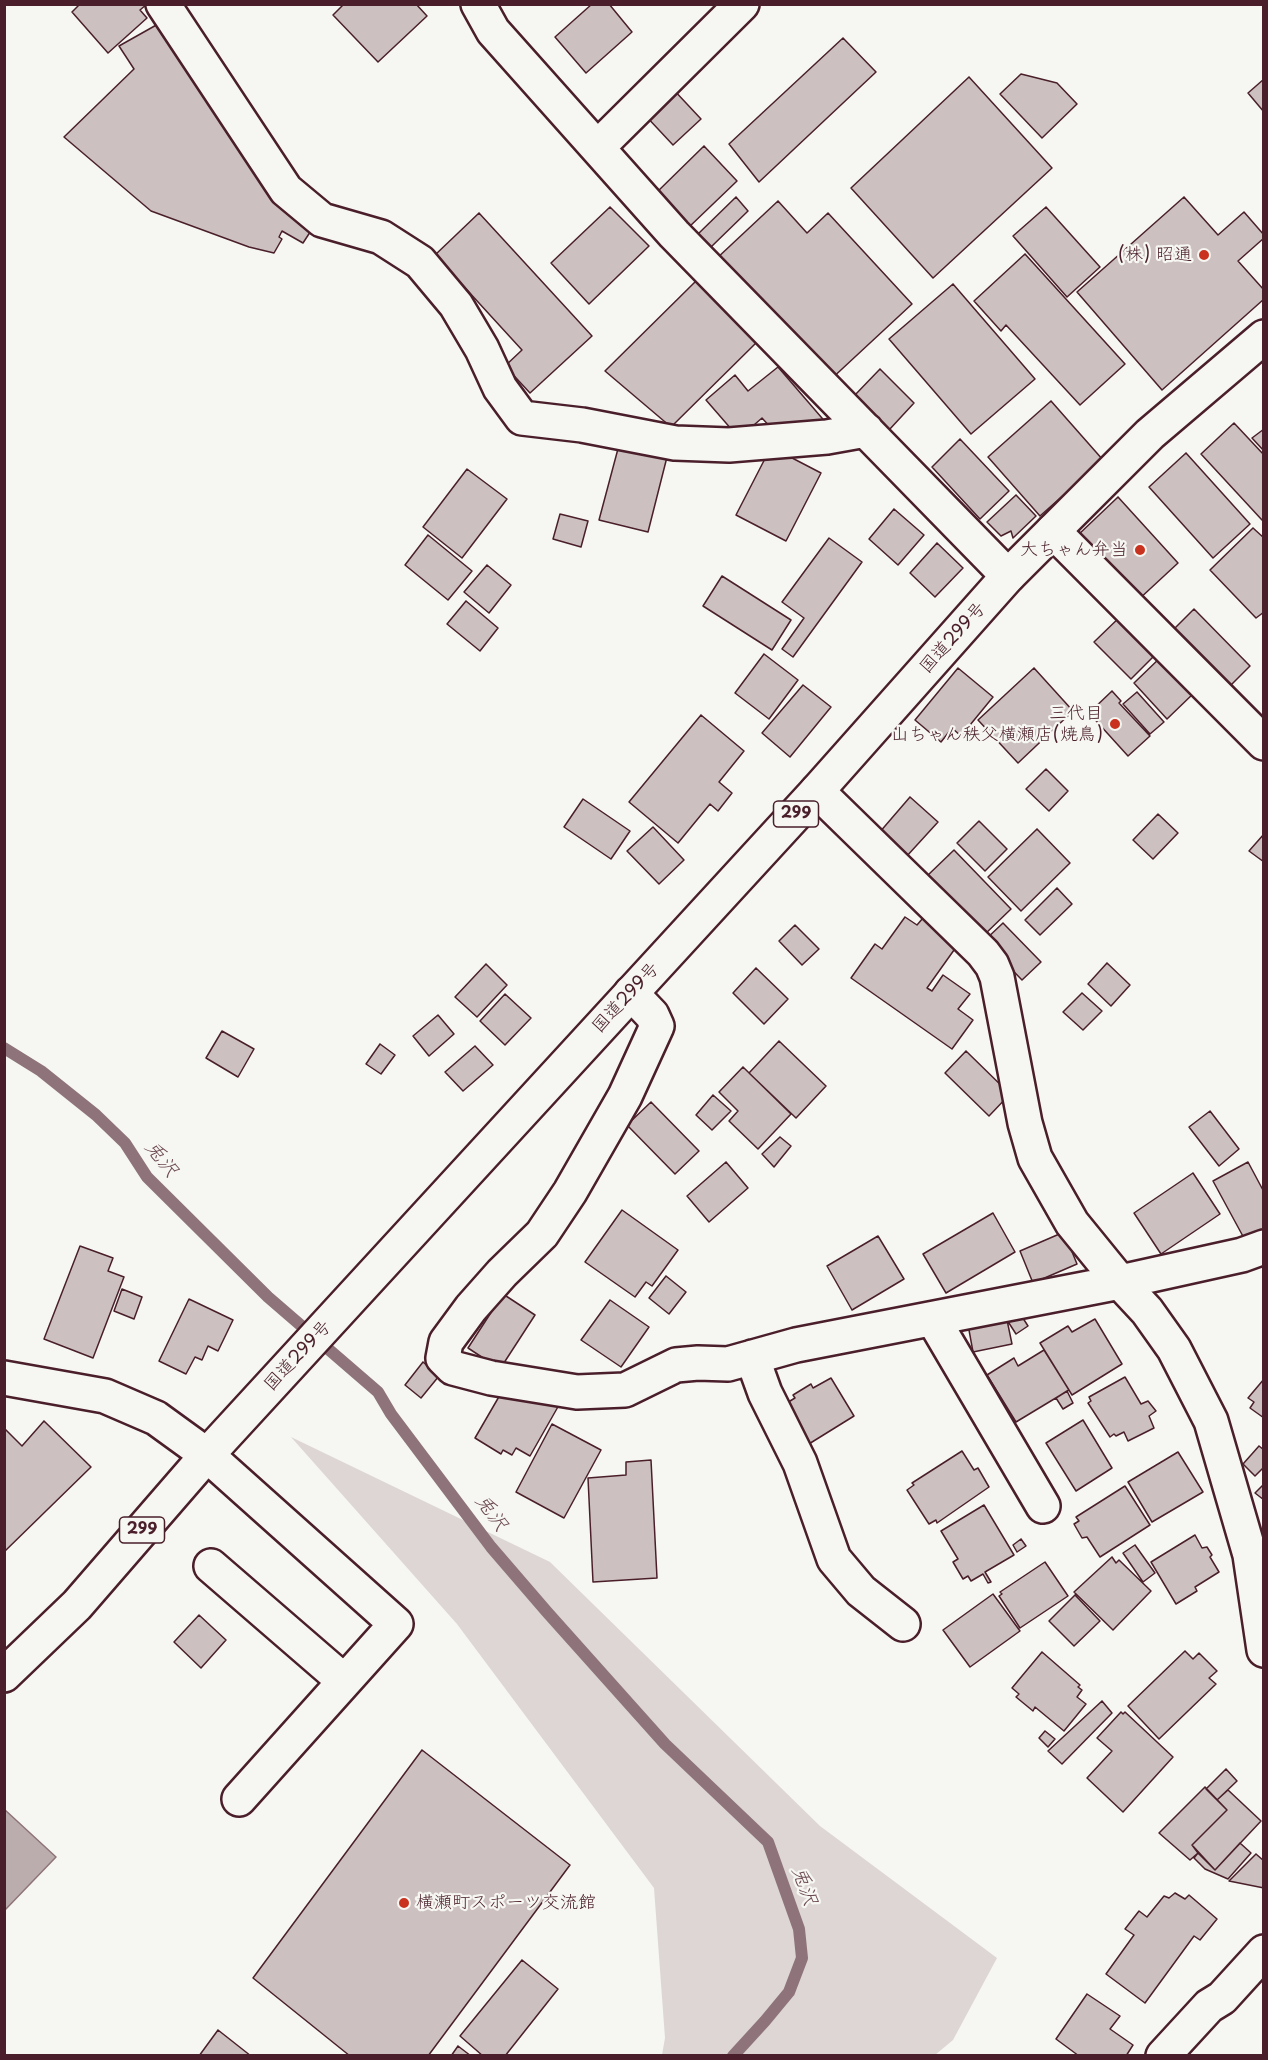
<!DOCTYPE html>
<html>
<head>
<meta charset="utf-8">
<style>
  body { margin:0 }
  #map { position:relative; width:1268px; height:2060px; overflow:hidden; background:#f6f6f2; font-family:"Playpen Sans",sans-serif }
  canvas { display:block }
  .frame { position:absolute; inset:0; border:6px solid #4a1f2b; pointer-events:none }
</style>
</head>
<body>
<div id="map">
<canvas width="1268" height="2060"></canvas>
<div class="frame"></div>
</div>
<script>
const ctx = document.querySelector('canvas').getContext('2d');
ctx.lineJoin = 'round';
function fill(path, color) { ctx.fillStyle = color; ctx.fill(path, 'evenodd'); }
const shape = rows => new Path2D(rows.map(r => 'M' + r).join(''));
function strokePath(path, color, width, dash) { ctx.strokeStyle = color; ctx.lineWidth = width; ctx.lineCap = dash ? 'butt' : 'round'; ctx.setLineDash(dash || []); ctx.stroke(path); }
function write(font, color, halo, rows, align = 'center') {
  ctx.font = font + ' "Playpen Sans","Klee One",sans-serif'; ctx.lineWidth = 4.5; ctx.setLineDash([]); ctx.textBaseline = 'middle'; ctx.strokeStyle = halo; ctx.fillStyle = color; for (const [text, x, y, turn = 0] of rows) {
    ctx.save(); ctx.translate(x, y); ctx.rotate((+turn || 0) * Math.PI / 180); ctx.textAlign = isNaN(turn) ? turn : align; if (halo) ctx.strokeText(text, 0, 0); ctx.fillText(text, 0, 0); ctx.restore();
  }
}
const green = shape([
  [291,1437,550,1562,820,1826,997,1958,953,2040,935,2055,662,2055,665,2038,654,1888,457,1624]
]);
const water = shape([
  [4,1809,56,1857,5,1910,4,1910,4,1809]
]);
const stream = shape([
  [4,1048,41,1071,96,1115,125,1143,147,1177,268,1297,378,1392,391,1414,491,1547,547,1612,665,1744,768,1842,799,1929,802,1958,789,1992,765,2021,733,2056]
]);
const building = shape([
  [80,4,147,4,140,10,147,18,108,53,72,12,80,4],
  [344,4,416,4,427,16,378,62,333,15,344,4],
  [592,4,609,4,632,32,586,73,555,37,592,4],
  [167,19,316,223,303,243,282,231,279,237,282,239,274,253,249,247,151,211,64,137,134,69,119,46,167,19],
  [843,38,876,72,759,182,729,144,843,38],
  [1021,74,1057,83,1077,104,1042,138,1000,94,1021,74],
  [969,77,1052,168,933,278,851,188,969,77],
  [1264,79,1264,112,1248,93,1264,79],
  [672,88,701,119,673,145,644,114,672,88],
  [704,146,737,181,688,228,655,194,704,146],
  [736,197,748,211,711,247,698,234,736,197],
  [1184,197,1218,235,1244,212,1264,235,1264,238,1238,261,1264,290,1264,299,1162,390,1077,292,1184,197],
  [778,201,807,233,828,213,912,304,828,382,715,260,778,201],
  [610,207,649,246,589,304,551,263,610,207],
  [1046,207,1100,267,1067,297,1013,236,1046,207],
  [479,213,592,336,530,393,505,366,522,350,435,255,479,213],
  [1025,254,1125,364,1080,405,1006,325,1001,331,974,301,1025,254],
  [696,281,757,342,671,427,605,371,696,281],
  [953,284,1035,379,971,434,889,339,953,284],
  [778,367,834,432,773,430,762,418,739,438,706,400,735,375,748,391,778,367],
  [880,369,914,403,889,430,854,396,880,369],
  [1051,401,1103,460,1040,516,988,457,1051,401],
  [1234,423,1264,455,1264,518,1262,520,1201,454,1234,423],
  [1264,429,1264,451,1252,438,1264,429],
  [960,439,1009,491,980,519,932,467,960,439],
  [619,445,667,457,648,532,599,520,619,445],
  [771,447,821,473,786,541,736,515,771,447],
  [1186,453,1250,524,1213,558,1149,487,1186,453],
  [467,469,507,499,462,558,423,527,467,469],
  [1016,495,1036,516,1013,538,1011,531,1001,536,987,522,1016,495],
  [1118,497,1178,563,1137,601,1077,536,1118,497],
  [894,509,924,535,898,565,869,539,894,509],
  [560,514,588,521,581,547,553,539,560,514],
  [1253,528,1264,538,1264,612,1256,618,1210,570,1253,528],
  [428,535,472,571,448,600,405,565,428,535],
  [829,538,862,562,793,657,782,649,804,618,782,602,829,538],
  [937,543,963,568,935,597,910,573,937,543],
  [487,565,511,585,489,613,464,592,487,565],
  [722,576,791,620,772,650,703,606,722,576],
  [466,601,498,628,480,651,447,624,466,601],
  [1194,609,1250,666,1220,696,1163,640,1194,609],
  [1124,613,1160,650,1131,679,1094,642,1124,613],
  [764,654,798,680,769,719,735,693,764,654],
  [1162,656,1196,691,1167,719,1134,683,1162,656],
  [958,668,993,697,961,736,952,728,941,742,915,720,958,668],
  [1034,668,1073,711,1018,763,978,720,1034,668],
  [803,685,831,707,790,757,762,733,803,685],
  [1112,691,1121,701,1119,703,1150,736,1128,756,1089,713,1112,691],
  [1137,692,1164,722,1150,734,1123,704,1137,692],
  [701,715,744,751,719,782,732,793,718,811,710,804,678,843,629,802,701,715],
  [1046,769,1068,791,1049,811,1026,789,1046,769],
  [910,797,938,822,906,857,879,833,910,797],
  [583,799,630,831,611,859,564,827,583,799],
  [1158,814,1178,833,1153,859,1133,840,1158,814],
  [979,821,1007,849,985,871,957,843,979,821],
  [653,827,684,860,659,884,627,851,653,827],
  [1037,829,1070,863,1021,911,988,877,1037,829],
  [1264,834,1264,862,1249,851,1264,834],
  [954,850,1011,909,983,936,927,876,954,850],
  [1057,888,1072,904,1040,935,1025,920,1057,888],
  [905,917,917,925,923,918,959,943,927,988,932,991,943,975,970,994,958,1009,973,1020,952,1049,851,978,875,944,882,949,905,917],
  [1003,923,1041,962,1022,980,984,941,1003,923],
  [795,925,819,949,802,965,779,941,795,925],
  [1107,963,1130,985,1111,1006,1088,984,1107,963],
  [486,964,507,985,477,1017,455,997,486,964],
  [756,968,788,999,764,1024,733,993,756,968],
  [1082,993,1102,1011,1083,1030,1063,1012,1082,993],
  [505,994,531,1018,505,1045,480,1021,505,994],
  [438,1015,454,1034,429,1056,413,1036,438,1015],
  [222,1031,254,1049,238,1077,206,1058,222,1031],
  [779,1041,826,1086,796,1118,749,1073,779,1041],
  [380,1044,395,1055,381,1074,366,1064,380,1044],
  [475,1046,493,1065,463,1091,445,1072,475,1046],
  [966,1051,1010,1094,989,1116,945,1073,966,1051],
  [743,1067,791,1114,758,1149,729,1121,738,1111,719,1092,743,1067],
  [713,1095,731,1111,712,1130,696,1115,713,1095],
  [651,1102,699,1151,675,1174,627,1125,651,1102],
  [1210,1111,1239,1149,1219,1166,1189,1127,1210,1111],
  [780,1137,791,1146,774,1167,762,1154,780,1137],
  [726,1162,748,1188,709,1222,687,1196,726,1162],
  [1248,1162,1264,1192,1264,1230,1245,1240,1213,1181,1248,1162],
  [1193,1173,1220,1214,1161,1254,1134,1213,1193,1173],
  [622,1210,678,1250,652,1286,646,1282,635,1297,585,1262,622,1210],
  [993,1213,1015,1252,946,1293,923,1254,993,1213],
  [1064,1232,1077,1264,1033,1283,1020,1251,1064,1232],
  [878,1236,904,1279,852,1310,827,1266,878,1236],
  [80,1246,113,1258,108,1271,124,1277,93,1358,44,1339,80,1246],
  [666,1276,686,1292,669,1314,649,1298,666,1276],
  [122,1289,142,1297,134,1319,114,1311,122,1289],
  [503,1294,535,1315,500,1369,468,1348,503,1294],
  [189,1299,233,1320,218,1351,208,1346,202,1360,195,1357,186,1374,159,1361,189,1299],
  [610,1300,649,1327,621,1367,581,1340,610,1300],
  [1019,1312,1028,1326,1016,1334,1007,1320,1019,1312],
  [967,1319,1007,1320,1012,1344,973,1352,967,1319],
  [1095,1319,1122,1364,1072,1395,1040,1343,1068,1326,1072,1332,1095,1319],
  [1044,1350,1069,1390,1016,1422,987,1375,1014,1358,1018,1366,1044,1350],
  [423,1362,439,1376,421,1398,405,1385,423,1362],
  [1125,1377,1141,1404,1148,1401,1156,1411,1149,1416,1154,1428,1128,1441,1124,1432,1116,1436,1114,1434,1110,1437,1088,1403,1091,1401,1089,1397,1125,1377],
  [831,1378,854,1416,804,1447,780,1407,795,1398,793,1395,811,1384,813,1388,831,1378],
  [1264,1379,1264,1418,1250,1408,1254,1402,1248,1398,1264,1379],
  [504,1388,559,1405,530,1456,516,1448,512,1455,503,1450,501,1454,475,1438,504,1388],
  [1067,1391,1073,1403,1063,1409,1056,1398,1067,1391],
  [1083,1420,1112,1468,1076,1491,1046,1443,1083,1420],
  [44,1421,91,1467,4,1552,4,1428,22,1446,44,1421],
  [552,1424,601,1450,564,1518,516,1492,552,1424],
  [1259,1446,1264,1450,1264,1467,1255,1476,1243,1464,1259,1446],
  [962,1451,974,1470,978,1468,989,1487,937,1523,936,1520,929,1524,907,1490,914,1485,912,1483,962,1451],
  [1178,1452,1203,1492,1152,1522,1128,1482,1178,1452],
  [651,1460,657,1578,593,1582,588,1478,626,1475,626,1462,651,1460],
  [1264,1484,1264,1500,1255,1493,1264,1484],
  [1125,1486,1150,1525,1100,1557,1087,1537,1082,1538,1074,1524,1079,1521,1076,1517,1125,1486],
  [984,1505,1014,1555,985,1572,991,1582,988,1583,983,1574,971,1581,968,1576,963,1579,953,1562,958,1559,941,1531,984,1505],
  [1195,1535,1202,1548,1207,1547,1212,1555,1210,1557,1219,1572,1195,1587,1197,1591,1176,1604,1151,1562,1195,1535],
  [1021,1539,1026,1546,1017,1552,1013,1545,1021,1539],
  [1135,1545,1155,1573,1143,1582,1123,1553,1135,1545],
  [1112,1557,1116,1563,1119,1560,1151,1591,1113,1630,1074,1592,1112,1557],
  [1045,1562,1068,1596,1020,1628,999,1596,1002,1594,1000,1592,1045,1562],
  [993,1594,1020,1631,970,1667,943,1630,993,1594],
  [1075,1595,1100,1621,1074,1646,1049,1621,1075,1595],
  [199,1615,226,1640,201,1668,174,1642,199,1615],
  [1185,1651,1193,1659,1199,1653,1217,1671,1209,1678,1216,1684,1159,1739,1128,1706,1185,1651],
  [1042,1652,1080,1685,1078,1687,1082,1690,1077,1697,1086,1704,1064,1731,1035,1707,1033,1711,1016,1697,1019,1694,1012,1688,1042,1652],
  [1102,1701,1112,1713,1062,1764,1048,1751,1102,1701],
  [1121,1712,1123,1714,1125,1712,1173,1757,1123,1812,1087,1778,1112,1751,1097,1738,1121,1712],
  [1045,1731,1055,1739,1048,1747,1039,1738,1045,1731],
  [422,1750,570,1865,428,2056,350,2056,253,1978,422,1750],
  [1226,1769,1237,1781,1217,1800,1206,1789,1226,1769],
  [1205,1787,1227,1810,1192,1845,1198,1853,1190,1860,1159,1833,1205,1787],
  [1228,1790,1261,1821,1215,1870,1192,1845,1227,1810,1217,1800,1228,1790],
  [1240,1843,1251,1853,1228,1879,1205,1869,1194,1858,1198,1853,1215,1870,1240,1843],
  [1256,1854,1264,1861,1264,1888,1229,1881,1256,1854],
  [1175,1893,1185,1899,1189,1895,1217,1919,1200,1940,1194,1936,1145,2003,1106,1974,1134,1935,1125,1929,1139,1911,1147,1917,1164,1896,1169,1898,1175,1893],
  [522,1960,558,1989,505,2056,483,2056,460,2036,522,1960],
  [1087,1994,1120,2016,1110,2029,1133,2045,1126,2056,1079,2056,1056,2039,1087,1994],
  [218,2030,251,2056,199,2056,218,2030],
  [458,2046,471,2056,451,2056,458,2046]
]);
const minor = shape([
  [163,4,286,190,322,220,381,237,420,262,456,305,482,349,500,388,522,418,582,425,675,443,729,445,827,437,866,430],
  [478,4,493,31,674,234,1008,576],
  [598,147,742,4],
  [1053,531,1264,743],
  [817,791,983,953,992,965,997,977,1025,1123,1035,1158,1072,1223,1120,1282,1147,1311,1174,1349,1211,1421,1250,1555,1264,1650],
  [631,993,652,1015,657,1026,625,1096,570,1192,542,1234,502,1273,471,1308,446,1342,443,1358,453,1368,491,1378,577,1392,625,1390,676,1365,698,1363,728,1364,796,1345,1120,1282,1242,1255,1264,1247],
  [933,1319,1043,1506],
  [752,1357,765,1393,800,1463,834,1559,861,1591,903,1624],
  [207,1455,396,1624,239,1799],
  [211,1566,344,1681],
  [1163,2056,1209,2006,1222,1998,1264,1952]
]);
const major = shape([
  [4,1378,105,1396,156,1418,207,1455]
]);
const highway = shape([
  [4,1675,77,1605,207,1455,817,791,1008,576,1150,434,1264,337]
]);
const markers = [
  [1204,255,6,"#c8321e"],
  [1140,550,6,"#c8321e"],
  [1115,724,6,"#c8321e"],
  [404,1903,6,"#c8321e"]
];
const shields = [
  [796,814,45],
  [142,1530,45]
];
const shieldNames = [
  ["299",796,814],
  ["299",142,1530]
];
const poiNames = [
  ["(株) 昭通",1192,255],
  ["大ちゃん弁当",1128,550],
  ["三代目",1103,714],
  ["山ちゃん秩父横瀬店(焼鳥)",1103,735],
  ["横瀬町スポーツ交流館",416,1903,"left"]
];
const streetNames = [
  ["国道299号",953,638,-48],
  ["国道299号",626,998,-47],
  ["国道299号",298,1356,-47]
];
const waterNames = [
  ["兎沢",161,1159,52],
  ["兎沢",491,1513,54],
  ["兎沢",804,1886,70]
];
fill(green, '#ddd6d5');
fill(water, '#bbadae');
strokePath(water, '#8e747a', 1.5);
strokePath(stream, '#8e747a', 12);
fill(building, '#ccc1c0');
strokePath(building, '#4a1f2b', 1.5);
strokePath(minor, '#4a1f2b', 38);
strokePath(major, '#4a1f2b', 38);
strokePath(highway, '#4a1f2b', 38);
strokePath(minor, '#f6f6f2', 33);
strokePath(major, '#f6f6f2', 33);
strokePath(highway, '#f6f6f2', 33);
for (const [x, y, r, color] of markers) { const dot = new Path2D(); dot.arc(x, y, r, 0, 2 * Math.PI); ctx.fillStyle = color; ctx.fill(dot); strokePath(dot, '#f6f6f2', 2); }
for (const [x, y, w] of shields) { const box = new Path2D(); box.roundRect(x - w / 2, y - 13, w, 26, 4.5); ctx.fillStyle = '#f6f6f2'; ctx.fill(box); strokePath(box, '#4a1f2b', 1.5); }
write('bold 16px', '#4a1f2b', null, shieldNames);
write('18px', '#4a1f2b', '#f6f6f2', poiNames, 'right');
write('18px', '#4a1f2b', '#f6f6f2', streetNames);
write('italic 20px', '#6c4a52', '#f6f6f2', waterNames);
</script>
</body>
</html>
